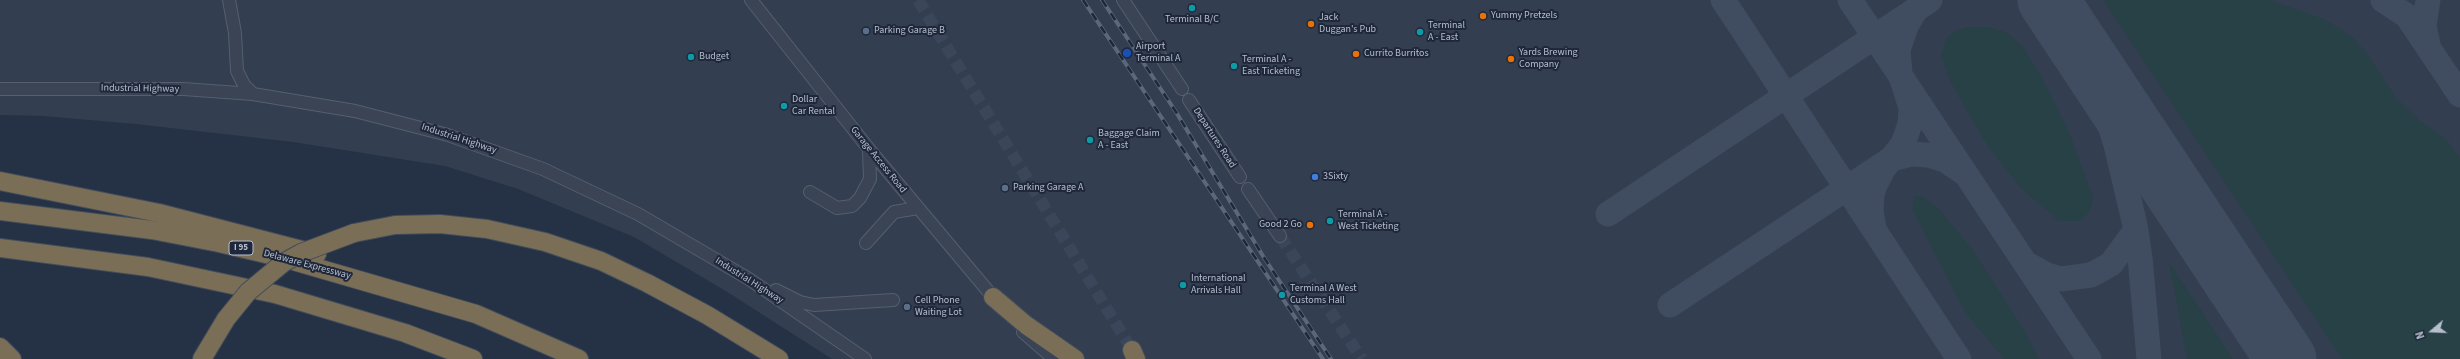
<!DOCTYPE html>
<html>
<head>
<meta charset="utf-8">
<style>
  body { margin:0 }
  #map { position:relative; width:2460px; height:359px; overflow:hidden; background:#253145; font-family:"Source Sans 3",sans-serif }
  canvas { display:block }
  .north { position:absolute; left:2412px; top:311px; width:40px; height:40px; -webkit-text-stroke:3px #1e283a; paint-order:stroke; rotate:251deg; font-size:11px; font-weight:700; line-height:16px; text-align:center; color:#b7bfce }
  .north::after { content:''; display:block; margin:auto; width:14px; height:18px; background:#b7bfce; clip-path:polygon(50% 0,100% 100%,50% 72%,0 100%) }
</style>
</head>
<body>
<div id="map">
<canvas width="2460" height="359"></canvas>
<div class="north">N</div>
</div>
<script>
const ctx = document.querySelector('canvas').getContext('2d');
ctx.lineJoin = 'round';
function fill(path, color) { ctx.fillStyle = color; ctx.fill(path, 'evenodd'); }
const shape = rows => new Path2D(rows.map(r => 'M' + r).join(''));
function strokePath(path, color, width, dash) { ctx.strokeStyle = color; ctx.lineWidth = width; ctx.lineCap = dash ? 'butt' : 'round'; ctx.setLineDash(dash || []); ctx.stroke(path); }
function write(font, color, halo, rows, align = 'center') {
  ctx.font = font + ' "Source Sans 3",sans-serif'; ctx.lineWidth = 4; ctx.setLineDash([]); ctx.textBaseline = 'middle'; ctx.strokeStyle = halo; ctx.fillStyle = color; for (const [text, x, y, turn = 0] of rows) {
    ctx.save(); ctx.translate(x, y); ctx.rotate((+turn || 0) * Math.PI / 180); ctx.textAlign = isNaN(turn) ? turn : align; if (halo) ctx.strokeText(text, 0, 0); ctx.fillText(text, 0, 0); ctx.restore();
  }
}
const airport = shape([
  [0,0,2460,0,2460,359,832,359,724,290,634,237,518,189,445,166,293,142,136,124,43,116,0,115]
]);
const green = shape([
  [2103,0,2270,0,2326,20,2352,37,2366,52,2396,98,2420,121,2446,139,2460,158,2460,359,2342,359],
  [1971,27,1988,27,2008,33,2023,47,2041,76,2068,130,2093,197,2090,211,2080,221,2059,221,2021,188,1989,148,1962,102,1948,76,1941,55,1947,37,1958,30],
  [1921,196,1937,207,1973,250,2024,330,2039,359,2004,359,1965,312,1913,211,1913,200,1914,197],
  [2169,262,2233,359,2187,359]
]);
const taxiway = shape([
  [1723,0,1959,359],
  [1850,0,2089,359],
  [2035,0,2066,27],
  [2383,0,2407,16,2460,95],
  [2428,0,2424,26,2428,44],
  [2092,66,2116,145,2135,225,2140,257,2149,359],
  [1608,214,1930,0],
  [1874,228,1871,211,1872,194,1875,185,1884,168,1903,144,1910,124,1911,108,1900,73,1898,50,1907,24,1916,10],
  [2025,263,2047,275,2061,279,2091,275,2111,264,2136,230],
  [1670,305,1891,159,1911,154,1928,155,1945,160,1961,171]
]);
const runway = shape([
  [2048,0,2286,359]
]);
const minorTunnel = shape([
  [918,0,1132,350],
  [1280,236,1362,359]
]);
const minor = shape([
  [229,0,235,33,237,71,244,85,253,94],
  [751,0,869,149,998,303],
  [1123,0,1182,89],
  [0,89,183,89,253,94,355,111,448,135,543,169,638,214,749,279,865,359],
  [1189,100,1240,177],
  [1248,189,1280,236],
  [810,192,837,208,852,206,860,198,870,179,869,149],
  [866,243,894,212,918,208],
  [776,290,800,302,814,305,893,300],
  [1023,332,1054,359]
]);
const highway = shape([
  [0,181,159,213,317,254],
  [0,211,152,230,219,243,283,258,476,314,579,359],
  [354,233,395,225,440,224,487,229,545,242,601,261,647,283,707,315,779,359],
  [0,248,148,267,275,294,405,333,473,359],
  [993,297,1026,325,1075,359],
  [0,347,12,359],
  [1132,350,1136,359],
  [202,359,226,319]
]);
const rail = shape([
  [1083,0,1323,359],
  [1102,0,1176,112,1263,256,1331,359]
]);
const highwayBridge = shape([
  [226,319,248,292,283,263,301,253,354,233]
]);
const markers = [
  [1192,8,4,"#0f9aa8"],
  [1483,16,4,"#e8710a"],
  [1311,24,4,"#e8710a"],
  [866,31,4,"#5c6f8a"],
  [1420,32,4,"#0f9aa8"],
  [1127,53,5,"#1a4fb4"],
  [1356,54,4,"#e8710a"],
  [691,57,4,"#0f9aa8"],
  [1511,59,4,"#e8710a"],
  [1234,66,4,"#0f9aa8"],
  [784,106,4,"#0f9aa8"],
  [1090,140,4,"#0f9aa8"],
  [1315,177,4,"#3f7fe0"],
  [1005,188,4,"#5c6f8a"],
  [1330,221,4,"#0f9aa8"],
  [1310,225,4,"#e8710a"],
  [1183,285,4,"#0f9aa8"],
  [1282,295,4,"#0f9aa8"],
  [907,307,4,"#5c6f8a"]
];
const shields = [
  [241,248,24]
];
const shieldNames = [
  ["I 95",241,248]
];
const poiNames = [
  ["Yummy Pretzels",1491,16],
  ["Jack",1319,18],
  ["Duggan's Pub",1319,30],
  ["Terminal B/C",1192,20,"center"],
  ["Terminal",1428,26],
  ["A - East",1428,38],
  ["Parking Garage B",874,31],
  ["Airport",1136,47],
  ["Terminal A",1136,59],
  ["Yards Brewing",1519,53],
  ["Company",1519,65],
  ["Currito Burritos",1364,54],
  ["Budget",699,57],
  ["Terminal A -",1242,60],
  ["East Ticketing",1242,72],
  ["Dollar",792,100],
  ["Car Rental",792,112],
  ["Baggage Claim",1098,134],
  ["A - East",1098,146],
  ["3Sixty",1323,177],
  ["Parking Garage A",1013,188],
  ["Terminal A -",1338,215],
  ["West Ticketing",1338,227],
  ["Good 2 Go",1302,225,"right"],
  ["International",1191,279],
  ["Arrivals Hall",1191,291],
  ["Terminal A West",1290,289],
  ["Customs Hall",1290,301],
  ["Cell Phone",915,301],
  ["Waiting Lot",915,313]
];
const streetNames = [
  ["Industrial Highway",140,89,1],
  ["Departures Road",1214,138,57],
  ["Industrial Highway",459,139,18],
  ["Garage Access Road",878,160,51],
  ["Delaware Expressway",307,265,15],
  ["Industrial Highway",749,281,32]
];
fill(airport, '#333e51');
fill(green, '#274146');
strokePath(taxiway, '#404c60', 25);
strokePath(runway, '#404c60', 61);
strokePath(minorTunnel, '#3b465a', 12, [12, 6]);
strokePath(minor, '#555f6e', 14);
strokePath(highway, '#414c5b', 20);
strokePath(minor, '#3a4454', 12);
strokePath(highway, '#7b6e56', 18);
strokePath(rail, '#5c677b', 4);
strokePath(rail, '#1e283a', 2.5, [8]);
strokePath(highwayBridge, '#414c5b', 20, []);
strokePath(highwayBridge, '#7b6e56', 18);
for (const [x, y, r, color] of markers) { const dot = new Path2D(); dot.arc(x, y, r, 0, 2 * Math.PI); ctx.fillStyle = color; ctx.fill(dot); strokePath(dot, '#1e283a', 1.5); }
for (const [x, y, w] of shields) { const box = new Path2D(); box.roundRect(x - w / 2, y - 7, w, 14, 3); ctx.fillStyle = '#1e283a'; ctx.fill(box); strokePath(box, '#b7bfce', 1); }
write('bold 9px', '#b7bfce', null, shieldNames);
write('10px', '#b7bfce', '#1e283a', poiNames, 'left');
write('10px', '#b7bfce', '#1e283a', streetNames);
</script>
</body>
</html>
